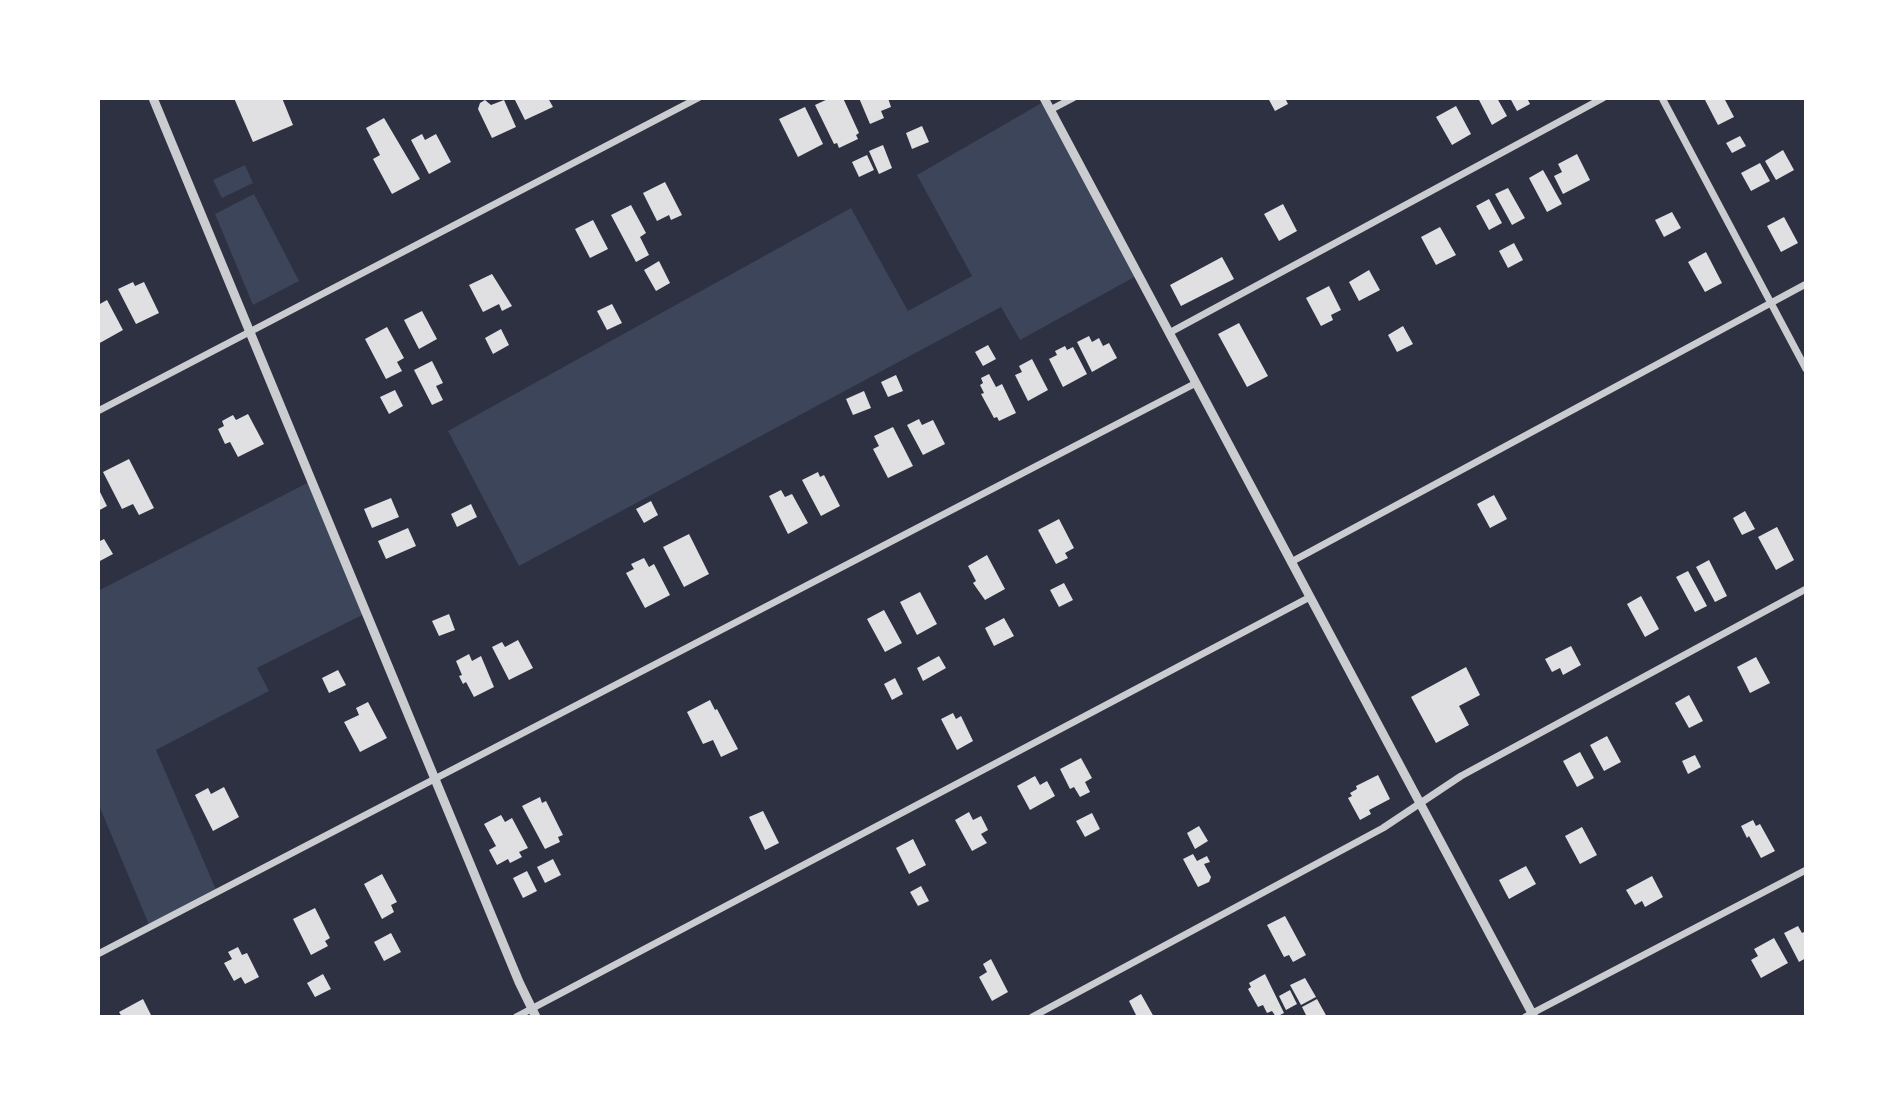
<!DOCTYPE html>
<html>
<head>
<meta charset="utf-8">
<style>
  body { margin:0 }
  #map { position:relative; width:1904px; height:1115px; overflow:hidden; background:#2d3142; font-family:Karla,sans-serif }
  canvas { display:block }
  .frame { position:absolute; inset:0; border:100px solid #fff; pointer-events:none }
</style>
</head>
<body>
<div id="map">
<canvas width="1904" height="1115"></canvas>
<div class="frame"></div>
</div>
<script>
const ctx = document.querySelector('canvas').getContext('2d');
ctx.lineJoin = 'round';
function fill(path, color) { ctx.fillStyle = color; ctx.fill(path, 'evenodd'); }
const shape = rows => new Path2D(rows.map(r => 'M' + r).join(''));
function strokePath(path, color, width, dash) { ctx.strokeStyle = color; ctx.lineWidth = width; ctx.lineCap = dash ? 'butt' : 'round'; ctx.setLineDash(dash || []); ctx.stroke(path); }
const green = shape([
  [1045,101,1138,275,1020,340,1001,307,519,566,448,431,851,208,908,311,972,276,917,175],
  [245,165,253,183,222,198,213,180],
  [254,194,299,281,253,305,215,214],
  [311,481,366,613,257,668,269,691,156,750,217,892,150,927,98,803,98,591]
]);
const building = shape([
  [234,98,282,98,293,125,253,142],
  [514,98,548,98,553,107,525,120],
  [830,98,843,98,859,133,856,135,858,139,839,148,837,143,834,144,815,105],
  [859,98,888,98,891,107,881,111,884,118,870,124],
  [1268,98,1285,98,1288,104,1275,111],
  [1478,98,1497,98,1507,116,1492,125],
  [1510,98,1527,98,1530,104,1517,111],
  [1704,98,1724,98,1734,117,1718,125],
  [485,100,491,105,504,100,516,127,492,138,478,109,480,103],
  [1456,106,1471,134,1452,145,1436,117],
  [805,107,823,144,798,157,779,119],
  [384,118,420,179,392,194,373,159,380,155,366,128],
  [922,126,929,142,912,149,906,133],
  [422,134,425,140,436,134,451,162,429,174,411,140],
  [1740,136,1746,146,1732,153,1726,143],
  [883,145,892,168,879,174,869,151],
  [1783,150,1794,170,1776,180,1765,161],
  [1577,154,1590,180,1563,194,1554,176,1562,172,1558,164],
  [867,155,874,170,859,177,852,162],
  [1760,163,1770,181,1751,191,1741,173],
  [1543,170,1562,204,1547,212,1529,178],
  [665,182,682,215,671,220,669,215,657,221,643,193],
  [1508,188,1525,218,1512,225,1495,194],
  [1489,199,1502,223,1489,230,1476,206],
  [1283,204,1297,231,1279,241,1264,214],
  [631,205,646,233,640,237,649,255,636,262,611,215],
  [1672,212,1681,228,1664,237,1655,220],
  [1784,217,1798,243,1781,252,1767,226],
  [593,220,608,249,590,258,575,229],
  [1440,227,1456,255,1436,265,1421,237],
  [1514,243,1523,260,1508,268,1499,251],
  [1706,252,1722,283,1705,292,1688,262],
  [1222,257,1234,279,1181,306,1170,285],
  [659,261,670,283,656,291,644,270],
  [1369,270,1380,290,1359,301,1349,282],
  [492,274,512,306,502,311,499,304,483,312,469,285],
  [133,282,135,286,144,282,159,313,136,324,118,289],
  [1329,286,1341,310,1331,315,1333,320,1321,326,1306,298],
  [107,300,123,330,98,344,98,305],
  [612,304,622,323,607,330,597,311],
  [422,311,437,339,419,349,404,320],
  [1239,323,1268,376,1247,387,1218,334],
  [1403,326,1413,344,1397,352,1388,335],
  [387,327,404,358,397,362,402,371,386,379,365,339],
  [501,329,509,345,493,354,485,338],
  [1089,336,1092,342,1099,338,1103,346,1109,343,1117,358,1092,372,1077,342],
  [988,345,996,359,983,366,975,352],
  [1065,346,1067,350,1073,347,1087,374,1063,387,1049,359,1057,355,1055,351],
  [1032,359,1048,390,1028,401,1015,375,1022,372,1019,366],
  [432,361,443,383,436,386,443,400,432,405,414,370],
  [989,374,996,387,1002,384,1016,413,999,421,997,417,994,418,981,394,984,393,980,385,983,383,981,378],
  [896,375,903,391,888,397,881,382],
  [395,390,403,406,389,414,380,397],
  [864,391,871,408,853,415,846,399],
  [248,414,264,444,238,457,230,442,225,444,218,429,224,426,222,421,233,415,236,420],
  [919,419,922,425,933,420,945,444,923,455,907,425],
  [893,427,913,466,888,478,873,449,879,446,874,436],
  [129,459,154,508,139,515,133,504,122,509,103,472],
  [818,472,820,477,824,475,840,506,821,516,802,480],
  [98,488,107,506,98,511],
  [781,490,785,497,792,494,808,523,788,534,769,496],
  [1494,495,1507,519,1490,528,1477,504],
  [391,498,399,517,372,528,364,509],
  [651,501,658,515,644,523,636,509],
  [471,504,477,517,457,527,451,514],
  [1745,511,1755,529,1742,535,1733,518],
  [1059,519,1074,548,1065,553,1068,558,1056,564,1038,530],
  [1777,527,1794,560,1776,570,1758,537],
  [408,528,416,546,386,559,378,541],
  [689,534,709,574,684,587,663,547],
  [104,539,113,554,98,562,98,542],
  [987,555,1005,589,985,600,973,583,976,581,968,566],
  [644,558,649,567,654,564,670,595,645,608,626,573,634,569,631,564],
  [1709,560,1727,596,1715,602,1696,567],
  [1688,571,1707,606,1695,612,1676,577],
  [1064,583,1073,600,1059,607,1050,590],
  [920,592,937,624,917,635,900,602],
  [1641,596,1659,629,1645,637,1627,604],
  [884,610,902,643,885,652,867,619],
  [449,614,455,630,439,636,432,621],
  [1004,618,1014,636,994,646,985,628],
  [518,640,533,668,509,680,492,647,502,642,505,647],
  [1571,646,1581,665,1563,675,1560,668,1552,672,1545,659],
  [469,654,472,661,481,656,494,687,474,697,466,682,463,684,459,676,462,675,456,661],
  [939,656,946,668,923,681,917,668],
  [1756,657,1770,683,1750,693,1737,667],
  [1466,667,1480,695,1459,706,1469,725,1436,743,1411,697],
  [338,670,346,685,329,693,322,678],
  [895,678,903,694,892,700,884,684],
  [1689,695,1703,721,1689,728,1675,703],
  [710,700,715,710,717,709,738,749,721,757,713,740,703,744,687,712],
  [368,702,387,738,360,752,344,722,359,715,356,708],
  [953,713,956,719,961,716,973,741,957,750,941,719],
  [1607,736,1621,762,1604,771,1590,745],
  [1580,752,1594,778,1577,787,1563,761],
  [1695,755,1701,767,1688,774,1682,761],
  [1081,758,1092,778,1085,782,1090,792,1080,797,1074,787,1070,789,1060,769],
  [1378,775,1390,799,1369,810,1371,814,1360,820,1348,798,1352,796,1350,793,1357,789,1356,786],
  [1035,776,1040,785,1047,781,1055,796,1030,810,1017,786],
  [224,787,239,817,213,831,195,795,208,788,211,794],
  [540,797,542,803,546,801,563,835,558,837,560,842,545,849,522,806],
  [763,811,779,843,765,850,749,817],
  [969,812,973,820,981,816,988,830,981,834,987,843,972,851,955,820],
  [1092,813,1100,829,1085,837,1076,821],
  [501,815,505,822,512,818,528,848,519,852,522,857,510,863,508,859,497,865,489,850,496,846,484,824],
  [1753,820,1756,826,1760,824,1775,851,1761,858,1749,836,1747,838,1741,826],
  [1199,826,1208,841,1195,849,1187,833],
  [1582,827,1597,855,1580,864,1565,836],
  [913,839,926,865,909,874,896,848],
  [1193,854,1197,861,1207,856,1210,862,1204,864,1211,877,1209,882,1198,887,1183,859],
  [553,859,561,875,545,883,537,867],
  [1526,866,1536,884,1509,899,1499,880],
  [527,871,537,891,523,898,513,878],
  [382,874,397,902,391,905,394,912,382,919,364,884],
  [1652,876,1663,897,1645,907,1642,901,1635,905,1626,890],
  [921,886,929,901,918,906,910,892],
  [315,908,330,938,325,941,328,946,311,955,293,919],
  [1285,916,1306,955,1293,962,1289,955,1284,957,1267,925],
  [1798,926,1802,933,1806,931,1806,958,1799,962,1784,933],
  [391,933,401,952,384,961,374,942],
  [1774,938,1788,963,1761,978,1751,960,1758,956,1754,949],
  [238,947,242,955,247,953,259,977,245,984,241,977,234,981,224,963,232,959,228,952],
  [991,959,1008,992,992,1001,979,977,987,972,983,964],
  [323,974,331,989,315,997,307,983],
  [1265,974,1284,1013,1276,1017,1272,1011,1267,1013,1263,1005,1258,1007,1248,989,1251,987,1249,983],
  [1305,978,1316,997,1301,1005,1290,985],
  [1290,990,1297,1004,1286,1010,1279,996],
  [1141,994,1154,1017,1137,1017,1129,1001],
  [143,999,152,1017,122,1017,119,1012],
  [1317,999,1327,1017,1307,1017,1302,1007]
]);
const minor = shape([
  [1662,98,1806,369],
  [1050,110,1073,98],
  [1169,333,1603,98],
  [98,411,698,98],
  [1291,562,1806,284],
  [98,954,1196,383],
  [516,1017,1310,597],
  [1032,1017,1383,828,1461,776,1806,589],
  [1525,1017,1806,870]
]);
const tertiary = shape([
  [153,98,519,982,536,1017],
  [1044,98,1534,1017]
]);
fill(green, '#3c4559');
fill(building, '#e0e0e3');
strokePath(minor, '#caccd0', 7);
strokePath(tertiary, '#caccd0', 9);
</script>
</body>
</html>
